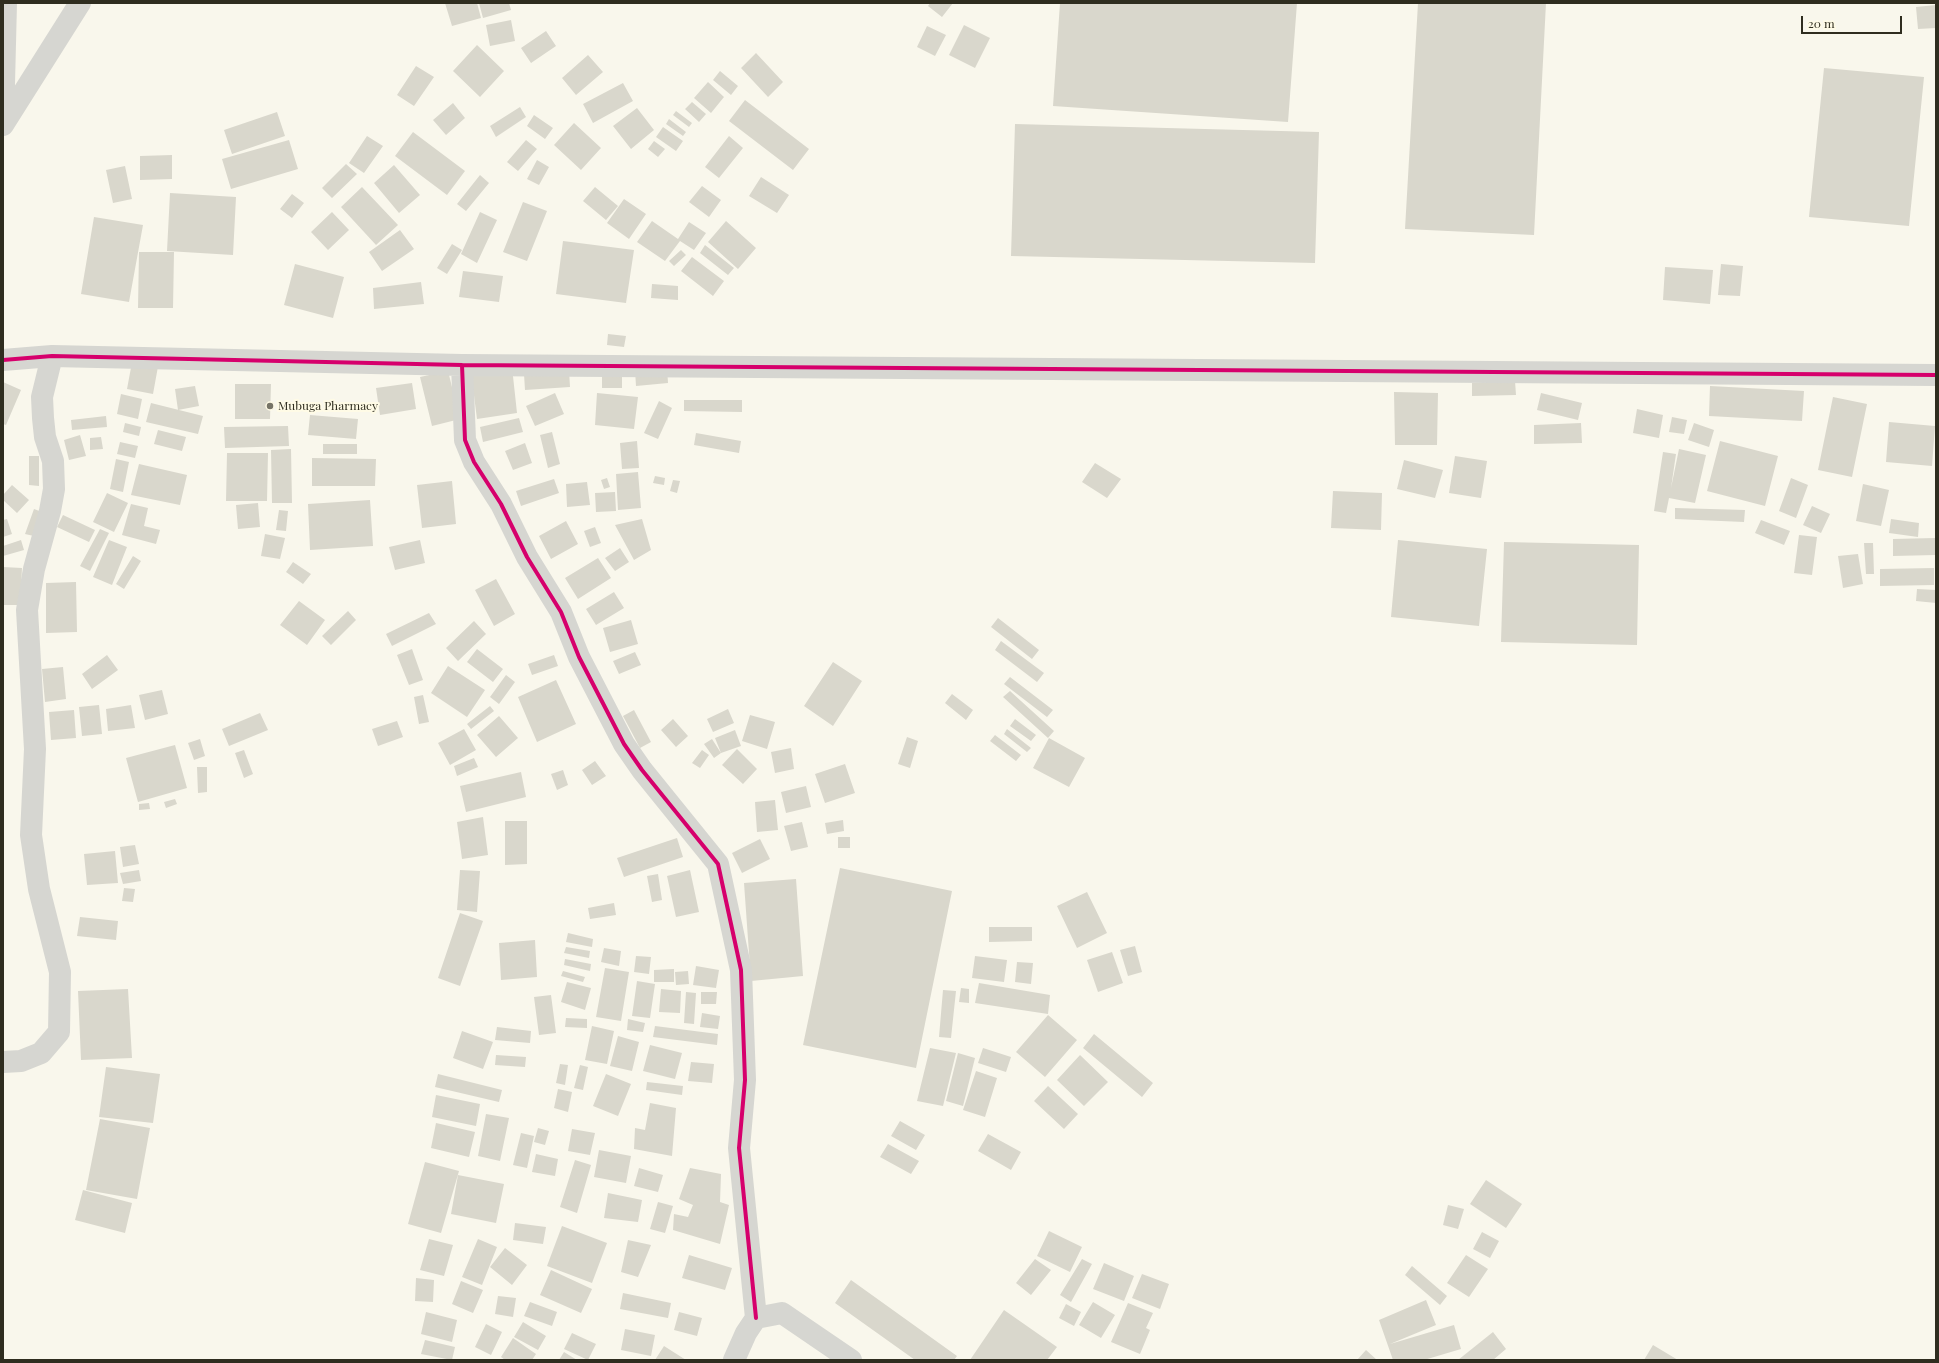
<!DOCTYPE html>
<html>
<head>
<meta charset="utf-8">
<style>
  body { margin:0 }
  #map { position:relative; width:1939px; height:1363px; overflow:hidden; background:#f9f7ec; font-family:"Playfair Display",serif }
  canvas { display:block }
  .frame { position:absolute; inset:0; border:4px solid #2f2d1f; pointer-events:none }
  .scale { position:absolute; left:1801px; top:16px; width:101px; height:18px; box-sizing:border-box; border:2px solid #2f2d1f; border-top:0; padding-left:5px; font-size:12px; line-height:14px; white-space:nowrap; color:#2f2d1f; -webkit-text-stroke:3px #fffbe6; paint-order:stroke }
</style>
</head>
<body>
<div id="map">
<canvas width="1939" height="1363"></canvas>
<div class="frame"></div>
<div class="scale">20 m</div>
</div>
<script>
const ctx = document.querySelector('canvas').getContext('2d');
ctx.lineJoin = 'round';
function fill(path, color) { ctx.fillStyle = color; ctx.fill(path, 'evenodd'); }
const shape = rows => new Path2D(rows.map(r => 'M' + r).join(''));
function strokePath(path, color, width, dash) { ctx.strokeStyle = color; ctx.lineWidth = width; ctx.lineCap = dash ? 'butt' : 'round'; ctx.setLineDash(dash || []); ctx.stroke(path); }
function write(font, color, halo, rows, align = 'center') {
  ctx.font = font + ' "Playfair Display",serif'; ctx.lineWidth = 4; ctx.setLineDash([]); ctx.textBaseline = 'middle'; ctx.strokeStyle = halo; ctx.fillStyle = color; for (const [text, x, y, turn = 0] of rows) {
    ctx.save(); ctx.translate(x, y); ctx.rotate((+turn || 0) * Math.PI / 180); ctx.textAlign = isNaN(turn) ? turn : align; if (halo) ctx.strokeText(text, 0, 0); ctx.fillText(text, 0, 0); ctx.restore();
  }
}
const building = shape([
  [445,3,477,3,481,18,452,26],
  [479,3,509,3,511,10,483,18],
  [930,3,953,3,942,17,928,6],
  [1060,3,1297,3,1288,122,1053,106],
  [1418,3,1546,3,1534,235,1405,229],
  [1936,5,1936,28,1918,29,1916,7],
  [511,20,515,41,490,46,486,25],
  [964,25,990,38,975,68,949,55],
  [927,26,946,35,935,56,917,47],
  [546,31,556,46,531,63,521,48],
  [477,45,504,71,480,97,453,71],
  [756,53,783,82,768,97,741,68],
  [588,55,603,72,576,95,562,78],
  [416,66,434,77,414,106,397,95],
  [1824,68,1924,77,1909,226,1809,217],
  [720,71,738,86,731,95,713,80],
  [708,82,724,97,711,113,694,98],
  [623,83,633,101,593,123,583,104],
  [745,100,809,149,793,170,729,121],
  [692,102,706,114,699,122,685,109],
  [453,103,465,118,446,135,433,120],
  [520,107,526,117,496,137,490,126],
  [637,108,654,130,631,149,613,126],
  [676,111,692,123,689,127,673,115],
  [277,112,285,136,232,154,224,130],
  [534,115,553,128,545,139,527,126],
  [669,119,686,132,683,136,666,124],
  [574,123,601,148,581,170,554,145],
  [1015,124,1319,132,1315,263,1011,256],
  [663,127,683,141,676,151,656,137],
  [413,132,465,171,447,195,395,156],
  [367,136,383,146,364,173,349,163],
  [729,136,743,148,719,178,705,167],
  [289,140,298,169,231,189,222,159],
  [526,140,537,149,518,171,507,162],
  [654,141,665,149,658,157,648,149],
  [172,155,172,179,140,180,140,156],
  [537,160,549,167,539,185,527,179],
  [346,164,357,174,332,198,322,188],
  [394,165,420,195,399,213,374,183],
  [125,166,132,199,113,203,106,170],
  [480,175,489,183,466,211,457,204],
  [761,177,789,195,777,213,749,196],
  [702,186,721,200,709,217,689,202],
  [362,187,398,225,376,245,341,207],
  [595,187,618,206,606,220,583,201],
  [170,193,236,197,233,255,167,251],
  [292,194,304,203,292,218,280,209],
  [624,199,646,214,629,239,607,223],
  [523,202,547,211,527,261,503,252],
  [332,212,349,230,328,250,311,232],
  [480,212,497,220,477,263,461,254],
  [94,217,143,225,129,302,81,294],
  [652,221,678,239,689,222,706,233,694,250,680,241,665,261,637,242],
  [726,221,756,248,738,269,708,242],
  [400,230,414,249,382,271,369,252],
  [563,241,634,250,626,303,556,294],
  [452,244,462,250,447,274,437,268],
  [705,245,734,268,728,275,700,253],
  [681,250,686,255,674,266,669,261],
  [139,252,174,252,173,308,138,308],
  [692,257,724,281,713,296,681,271],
  [295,264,344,277,333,318,284,305],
  [1721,264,1743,266,1740,296,1718,295],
  [1665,267,1713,270,1710,304,1663,300],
  [463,271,503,276,499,302,459,297],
  [421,282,424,304,374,309,373,288],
  [652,284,678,286,678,300,651,298],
  [608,334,626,336,624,347,607,345],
  [133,357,159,361,153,394,127,389],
  [512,367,517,413,477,419,471,372],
  [667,367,668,383,636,386,635,370],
  [569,370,570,387,525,390,524,374],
  [448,371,460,419,432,426,420,377],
  [602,374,622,375,622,388,602,388],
  [1515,381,1516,395,1472,396,1472,383],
  [3,382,21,390,6,425,3,424],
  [412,383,416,409,380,415,376,388],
  [235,384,271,384,270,419,235,419],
  [195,386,199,406,178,410,175,389],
  [1710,386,1804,391,1802,421,1709,416],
  [1394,392,1438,393,1437,445,1395,445],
  [555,393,564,414,535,426,526,406],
  [597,393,638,397,634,429,595,425],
  [1541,393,1582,403,1578,420,1537,410],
  [121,394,142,399,138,419,117,414],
  [1833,397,1867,404,1852,477,1818,470],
  [684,400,742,400,742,412,684,411],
  [659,401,672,408,658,439,644,433],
  [151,403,203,416,198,434,146,422],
  [1637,409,1663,415,1659,438,1633,433],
  [310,415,358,419,356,439,308,435],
  [106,416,107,427,72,430,71,420],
  [1672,417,1687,420,1684,434,1669,432],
  [519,418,523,432,483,442,480,427],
  [1889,422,1935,426,1932,466,1886,462],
  [125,423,141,427,139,436,123,432],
  [1581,423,1582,443,1534,444,1534,425],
  [1694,423,1714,430,1709,447,1688,440],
  [288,426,289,446,225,448,224,427],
  [158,430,186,437,182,451,154,444],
  [552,432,560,464,548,468,540,435],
  [696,433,741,441,739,453,694,445],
  [80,435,86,456,69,460,64,440],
  [101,437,103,449,90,450,90,438],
  [637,441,639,468,622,469,620,443],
  [1720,441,1778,456,1765,506,1707,491],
  [120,442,138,446,135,458,117,454],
  [525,443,532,463,513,470,505,451],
  [323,444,357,444,357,454,323,454],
  [291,449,292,503,272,503,271,450],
  [1679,449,1706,455,1695,503,1669,498,1666,513,1654,511,1663,452,1676,454,1671,488],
  [227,453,268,453,267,501,226,501],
  [29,456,39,456,39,486,29,485],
  [1455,456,1487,461,1481,498,1449,493],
  [312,458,376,459,375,486,312,486],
  [116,459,129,462,123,492,110,489],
  [1404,460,1443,470,1435,498,1397,489],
  [1095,463,1121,479,1107,498,1082,482],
  [139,464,187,475,180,505,131,495],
  [638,472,641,508,618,510,616,474],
  [655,476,665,478,664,485,653,483],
  [607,478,610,487,604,489,601,480],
  [1791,478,1808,485,1796,518,1779,511],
  [554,479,559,493,521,506,516,491],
  [673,480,680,481,677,493,670,491],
  [452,481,456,524,422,528,417,485],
  [587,482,590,505,567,507,566,484],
  [1863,484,1889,490,1881,526,1856,521],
  [12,485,29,500,17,513,3,500,3,495],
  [1333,491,1382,493,1381,530,1331,528],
  [615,492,616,511,596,512,595,493],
  [107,493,128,503,114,532,93,522],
  [370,500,373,546,310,550,308,504],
  [258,503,260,527,238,529,236,505],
  [131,504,148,508,144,526,160,530,156,544,122,535],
  [1812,506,1830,514,1821,533,1803,525],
  [1675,508,1745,510,1744,522,1675,519],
  [34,509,42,512,34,536,25,534],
  [279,510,288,511,286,531,276,530],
  [63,515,95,530,89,542,57,527],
  [7,519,12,534,3,537,3,520],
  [642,519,651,550,634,560,615,525],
  [1891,519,1919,523,1918,537,1889,533],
  [1761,520,1790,531,1784,545,1755,533],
  [566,521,578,544,551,559,539,536],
  [595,527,601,543,590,547,584,531],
  [100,529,109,533,90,571,80,566],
  [265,534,285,538,280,559,261,556],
  [1799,535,1817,537,1812,575,1794,573],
  [1935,538,1935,555,1893,556,1893,539],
  [21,540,24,550,3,556,3,546],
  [109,540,127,547,112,585,93,577],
  [420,540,425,563,395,570,389,547],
  [1398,540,1487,549,1479,626,1391,617],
  [1504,542,1639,545,1637,645,1501,642],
  [1864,543,1873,543,1874,574,1866,574],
  [620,548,629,562,615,571,605,558],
  [1858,554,1863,584,1843,588,1838,556],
  [133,556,141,561,124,589,116,584],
  [598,558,611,578,578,599,565,578],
  [293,562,311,574,303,584,286,572],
  [3,567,22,568,20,605,3,605],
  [1934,568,1934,585,1880,586,1880,569],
  [496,579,515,614,494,626,475,590],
  [76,582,77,632,46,633,46,583],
  [1917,589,1936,590,1936,603,1916,601],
  [614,592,624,608,596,625,586,609],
  [299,601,325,620,307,645,280,625],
  [348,611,356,620,331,645,322,636],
  [429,613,436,624,392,646,386,634],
  [998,618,1039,650,1032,659,991,627],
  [631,620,638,644,610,652,603,628],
  [474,621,486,634,458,661,446,648],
  [1001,641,1044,673,1037,682,995,650],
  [412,649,423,680,409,685,397,655],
  [477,649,503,669,493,682,467,662],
  [635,652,641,665,619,674,613,661],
  [107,655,118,670,92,689,82,674],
  [554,655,558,666,532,675,528,664],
  [833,662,862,681,833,726,804,706],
  [448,666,485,690,467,717,431,693],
  [63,667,66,699,45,702,42,669],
  [506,675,515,682,499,704,490,697],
  [1010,677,1053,710,1047,717,1004,684],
  [556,680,576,724,537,742,518,697],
  [162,690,168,714,145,720,139,695],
  [1010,691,1054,731,1048,738,1003,697],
  [952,694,973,710,966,720,945,703],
  [423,695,429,722,419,724,414,697],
  [99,705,102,734,82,736,79,707],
  [131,705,135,728,108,731,106,709],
  [490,706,494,711,471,729,467,724],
  [728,709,734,723,713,732,707,719],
  [74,710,76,738,51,740,49,712],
  [634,710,651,742,640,748,623,716],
  [260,713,268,730,229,746,222,729],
  [750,715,775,722,767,749,742,741],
  [499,716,518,738,496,757,477,735],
  [673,719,688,736,676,747,661,730],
  [1015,719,1036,735,1031,741,1010,726],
  [397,721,403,737,378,746,372,729],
  [464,729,476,750,450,765,438,743],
  [1007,729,1031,748,1027,752,1004,734],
  [735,730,741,746,721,753,714,758,704,744,712,739,721,753,715,738],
  [995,735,1021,755,1016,761,990,741],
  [907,737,918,741,910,768,898,764],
  [1049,738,1085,758,1069,787,1033,768],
  [200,739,205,756,194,760,188,743],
  [175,745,187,788,138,802,126,758],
  [791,748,794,769,775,773,771,752],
  [737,749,757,769,743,784,722,765],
  [244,750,253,774,244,778,235,753],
  [702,750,709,755,700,768,692,763],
  [474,758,478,767,457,776,454,766],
  [595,761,606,776,592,785,582,770],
  [845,764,855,793,825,803,815,774],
  [197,767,207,767,207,792,198,793],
  [563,770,568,785,557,790,551,774],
  [521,772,526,797,466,812,460,786],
  [806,786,811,807,786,813,781,792],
  [175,799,177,804,166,808,164,802],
  [775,800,778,830,757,832,755,802],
  [149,803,150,809,139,810,139,804],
  [483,817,488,855,462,859,457,822],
  [843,820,844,831,827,834,825,823],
  [505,821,527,821,527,864,505,865],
  [802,822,808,847,791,851,784,826],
  [838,837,850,837,850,848,838,848],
  [677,838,683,857,624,877,617,858],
  [760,839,770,859,742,873,732,853],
  [135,845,139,864,123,867,120,847],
  [115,851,118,883,87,885,84,854],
  [840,868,952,891,916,1068,803,1045],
  [139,870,141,881,123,884,120,873],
  [460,870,480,871,477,912,457,910],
  [690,870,699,912,676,917,667,876],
  [658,874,662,900,652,902,647,876],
  [796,879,803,976,751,981,744,883],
  [124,888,135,889,133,902,122,901],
  [1087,892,1107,933,1077,948,1057,906],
  [614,903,616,915,590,919,588,908],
  [460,913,483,921,460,986,438,978],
  [80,917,118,921,116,940,77,936],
  [989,927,1032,927,1032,941,989,942],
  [568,933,593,939,592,947,566,942],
  [535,940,537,977,501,980,499,943],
  [1135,946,1142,972,1128,976,1120,950],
  [566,947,590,951,589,958,564,953],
  [604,948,621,951,619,966,601,962],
  [1112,952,1123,983,1098,992,1087,960],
  [636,956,651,957,649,974,634,972],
  [975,956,1007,960,1004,982,972,978],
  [565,959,591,964,590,971,564,965],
  [1017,962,1033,963,1031,984,1015,982],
  [696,966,719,970,716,988,693,985],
  [605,968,629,972,621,1021,596,1017],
  [674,969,674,982,654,982,654,970],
  [563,971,585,977,583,982,561,976],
  [688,971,689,984,676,985,675,972],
  [637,981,655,984,650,1018,632,1016],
  [567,982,591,988,585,1010,561,1002],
  [979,983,1050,995,1048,1014,975,1003],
  [961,988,969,989,969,1003,959,1002],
  [128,989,132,1058,81,1060,78,991],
  [661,989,681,991,680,1013,659,1012],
  [943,990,956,991,951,1038,939,1037],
  [686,992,696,993,694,1024,684,1023],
  [701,992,717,992,716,1004,701,1004],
  [551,995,556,1033,539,1035,534,997],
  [702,1013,720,1016,718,1029,700,1027],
  [1048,1015,1077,1040,1045,1077,1016,1052],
  [566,1018,587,1019,587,1028,565,1027],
  [628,1019,645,1023,643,1032,627,1030],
  [592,1026,614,1031,607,1064,585,1060],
  [655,1026,718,1034,717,1045,653,1037],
  [497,1027,531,1031,530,1043,495,1040],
  [462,1031,493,1042,483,1069,453,1058],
  [1094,1034,1153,1083,1142,1097,1083,1048],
  [618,1036,639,1042,632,1071,610,1066],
  [650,1045,682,1053,675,1079,643,1071],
  [930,1048,956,1053,943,1106,917,1101],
  [983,1048,1011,1057,1006,1072,978,1063],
  [958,1053,975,1058,963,1106,946,1101],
  [496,1055,526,1057,525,1067,495,1065],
  [1080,1055,1108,1082,1084,1106,1057,1080],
  [691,1062,714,1064,712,1083,688,1081],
  [560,1064,568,1065,565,1085,556,1083],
  [580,1065,588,1067,583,1090,574,1088],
  [106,1067,160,1074,153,1123,99,1117],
  [976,1071,997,1078,985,1117,963,1110],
  [438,1074,502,1090,499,1102,435,1087],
  [606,1074,631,1084,618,1116,593,1106],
  [647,1082,683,1086,682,1095,646,1090],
  [1048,1086,1078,1114,1064,1129,1034,1101],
  [558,1089,572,1092,568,1112,554,1108],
  [436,1095,480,1104,476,1126,432,1117],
  [650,1103,676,1108,672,1156,634,1149,635,1128,645,1130],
  [486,1114,509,1118,500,1161,478,1156],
  [100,1119,150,1128,137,1199,86,1190],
  [900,1121,925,1135,916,1150,891,1136],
  [436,1123,475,1132,469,1157,431,1148],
  [538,1128,549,1131,545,1145,534,1142],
  [572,1129,595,1133,590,1155,568,1151],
  [521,1133,534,1136,527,1168,513,1165],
  [988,1134,1021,1152,1011,1170,978,1151],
  [888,1144,919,1161,911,1174,880,1157],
  [599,1150,631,1156,626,1183,594,1177],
  [536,1154,558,1159,555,1176,532,1172],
  [575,1160,591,1165,577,1213,560,1207],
  [425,1162,459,1171,441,1233,408,1224],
  [639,1168,663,1175,658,1192,634,1186],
  [690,1168,721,1174,720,1202,729,1205,720,1244,673,1230,674,1214,688,1217,693,1205,679,1199],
  [458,1175,504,1184,496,1223,451,1214],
  [1486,1180,1522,1204,1506,1228,1470,1204],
  [83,1190,132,1203,125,1233,75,1220],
  [608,1193,642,1200,638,1222,604,1218],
  [658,1202,673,1206,665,1233,650,1229],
  [1448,1205,1464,1209,1458,1229,1443,1225],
  [515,1223,546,1227,543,1244,513,1240],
  [562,1226,607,1243,592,1283,547,1266],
  [1049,1231,1082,1247,1070,1272,1037,1256],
  [1482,1232,1499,1241,1490,1258,1473,1249],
  [429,1239,453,1245,444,1276,420,1270],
  [478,1239,497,1247,482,1285,462,1277],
  [628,1240,651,1245,638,1277,621,1272],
  [505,1248,527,1265,512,1285,490,1267],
  [689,1255,732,1268,725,1290,682,1278],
  [1466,1255,1488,1269,1469,1297,1447,1283],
  [1035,1259,1051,1270,1031,1295,1016,1283],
  [1082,1259,1092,1264,1071,1302,1060,1295],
  [1104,1263,1134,1276,1124,1301,1093,1289],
  [1412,1266,1447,1296,1440,1305,1405,1275],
  [551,1270,592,1289,581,1313,540,1295],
  [1142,1274,1169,1284,1160,1309,1132,1298],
  [416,1278,434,1280,433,1302,415,1301],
  [851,1280,957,1356,954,1360,915,1360,835,1303],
  [461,1281,483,1290,473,1313,452,1304],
  [623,1293,671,1303,668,1318,620,1309],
  [498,1296,516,1298,513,1317,495,1314],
  [1426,1300,1436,1325,1390,1344,1454,1325,1461,1349,1424,1360,1393,1360,1379,1320],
  [530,1302,557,1312,552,1326,524,1316],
  [1093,1302,1115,1315,1101,1338,1079,1325],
  [1128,1303,1153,1313,1146,1328,1150,1330,1140,1354,1111,1342],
  [1066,1304,1081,1312,1074,1326,1059,1318],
  [1004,1310,1057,1347,1047,1360,970,1360],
  [426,1312,457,1320,452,1342,421,1334],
  [679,1312,702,1318,697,1336,674,1330],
  [523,1322,546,1336,538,1350,514,1337],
  [486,1324,502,1332,491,1355,475,1347],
  [625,1329,655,1335,651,1356,621,1350],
  [1493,1332,1506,1349,1493,1360,1458,1360],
  [572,1333,596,1344,588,1360,564,1349],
  [513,1338,536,1354,532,1360,505,1360,501,1357],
  [425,1340,455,1347,452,1360,421,1354],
  [1653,1345,1678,1360,1644,1360],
  [664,1346,686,1360,655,1360],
  [1366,1350,1377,1360,1357,1360],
  [564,1352,577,1360,559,1360]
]);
const minor = shape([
  [3,124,6,3],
  [3,125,80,3],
  [3,360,52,356,462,365,1936,375],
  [462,365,465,440,474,462,501,504,527,557,561,612,579,657,624,744,642,770,718,864,741,970,745,1080,739,1148,756,1318],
  [3,1062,21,1061,41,1053,59,1032,60,972,39,889,31,835,35,749,27,610,34,569,50,511,54,489,53,461,45,437,43,418,42,397,52,356],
  [734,1360,746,1333,756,1318,782,1313,851,1360]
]);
const cycleway = shape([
  [3,360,52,356,462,365,1936,375],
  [462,365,465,440,474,462,501,504,527,557,561,612,579,657,624,744,642,770,718,864,741,970,745,1080,739,1148,756,1318]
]);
const markers = [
  [270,406,4,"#767467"]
];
const poiNames = [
  ["Mubuga Pharmacy",278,406]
];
fill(building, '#d9d7cc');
strokePath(minor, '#d6d6d1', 22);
strokePath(cycleway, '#d6006c', 4);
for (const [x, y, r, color] of markers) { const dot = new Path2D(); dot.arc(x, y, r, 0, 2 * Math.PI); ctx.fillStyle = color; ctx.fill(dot); strokePath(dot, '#fffbe6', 1.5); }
write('12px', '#2f2d1f', '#fffbe6', poiNames, 'left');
</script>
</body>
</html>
